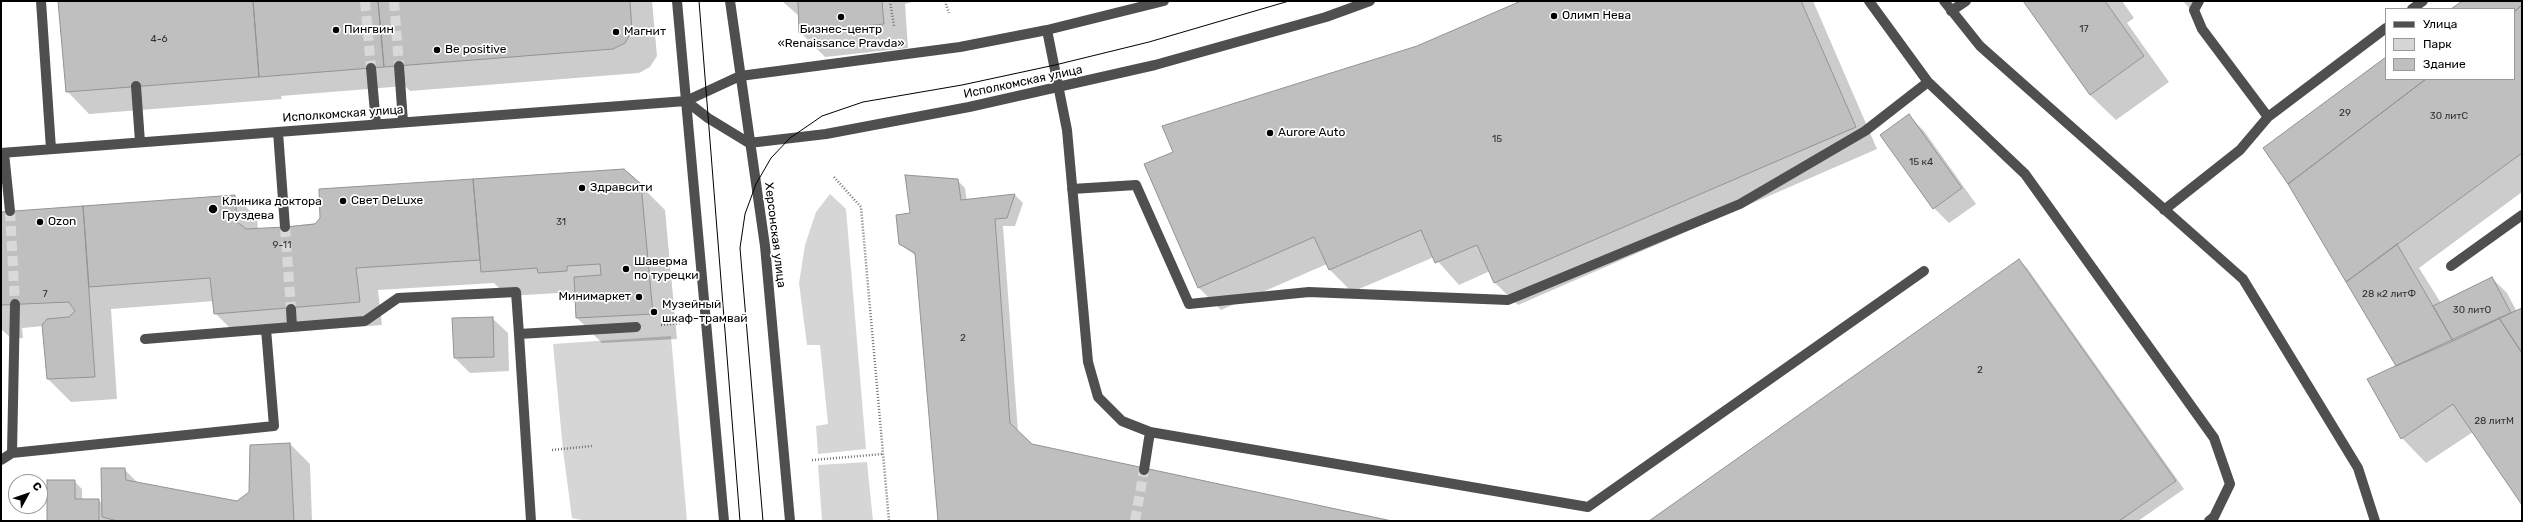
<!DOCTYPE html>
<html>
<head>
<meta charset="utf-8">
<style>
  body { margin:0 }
  #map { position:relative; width:2523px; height:522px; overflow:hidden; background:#fff; font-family:Rubik,sans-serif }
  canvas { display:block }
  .frame { position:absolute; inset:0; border:2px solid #000; pointer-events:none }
  .legend { position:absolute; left:2385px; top:8px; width:130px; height:72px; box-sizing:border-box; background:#fff; border:1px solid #999; margin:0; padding:5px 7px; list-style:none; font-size:12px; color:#000 }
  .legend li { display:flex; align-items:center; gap:8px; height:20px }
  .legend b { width:20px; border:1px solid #999 }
  .north { position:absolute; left:8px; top:474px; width:40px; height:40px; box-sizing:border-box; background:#fff; border:1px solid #999; border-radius:50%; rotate:50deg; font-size:11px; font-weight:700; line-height:16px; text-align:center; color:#000 }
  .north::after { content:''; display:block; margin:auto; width:14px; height:18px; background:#000; clip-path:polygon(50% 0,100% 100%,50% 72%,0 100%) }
</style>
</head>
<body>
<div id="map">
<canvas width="2523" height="522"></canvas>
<div class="frame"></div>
<ul class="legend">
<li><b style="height:5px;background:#4f4f4f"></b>Улица</li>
<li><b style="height:11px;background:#d6d6d6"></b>Парк</li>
<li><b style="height:11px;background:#bfbfbf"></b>Здание</li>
</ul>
<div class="north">С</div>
</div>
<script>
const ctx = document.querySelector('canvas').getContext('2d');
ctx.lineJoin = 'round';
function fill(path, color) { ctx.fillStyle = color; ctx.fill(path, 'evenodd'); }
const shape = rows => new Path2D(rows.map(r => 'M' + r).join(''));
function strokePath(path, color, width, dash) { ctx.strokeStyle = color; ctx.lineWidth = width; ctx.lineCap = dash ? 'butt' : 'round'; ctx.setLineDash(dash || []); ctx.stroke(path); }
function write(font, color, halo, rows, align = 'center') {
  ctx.font = font + ' Rubik,sans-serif'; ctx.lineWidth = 3.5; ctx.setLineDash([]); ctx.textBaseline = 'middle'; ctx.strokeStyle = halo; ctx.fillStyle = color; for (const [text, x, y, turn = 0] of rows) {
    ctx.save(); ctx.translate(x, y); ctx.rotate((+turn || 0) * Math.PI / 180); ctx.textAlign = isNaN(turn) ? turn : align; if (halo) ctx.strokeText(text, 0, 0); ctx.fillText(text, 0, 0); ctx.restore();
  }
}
const green = shape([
  [830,194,846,209,866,449,818,454,816,426,828,424,820,345,807,345,799,283,805,245,816,212],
  [671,336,687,521,587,521,572,518,563,450,553,344],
  [867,462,873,521,822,521,818,465]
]);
const shadow = shape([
  [59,1,652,1,657,56,650,67,639,73,410,91,405,86,281,96,282,99,89,114,67,91],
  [782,1,916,1,905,4,908,48,825,57,800,32,800,17],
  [1523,1,1813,1,1877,149,1518,305,1495,283,1490,271,1459,285,1434,257,1352,292,1330,270,1327,264,1221,310,1198,287,1417,47],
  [2024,1,2122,1,2134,18,2127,23,2169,82,2116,120,2090,95],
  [2183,1,2204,1,2191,10],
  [2464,1,2522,1,2522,192,2419,268,2441,303,2492,278,2507,293,2517,312,2522,309,2522,503,2473,432,2426,463,2402,438,2397,367,2289,183,2386,58,2386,79,2514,79,2514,9,2453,9],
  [1909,116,1924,131,1976,204,1949,223,1934,208],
  [957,180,965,188,967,201,1015,195,1023,203,1015,226,1003,226,1018,432,1032,445,1391,521,939,521,916,256,900,244,911,214],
  [640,185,665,210,677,339,602,343,577,318,576,296,564,297,559,293,507,296,494,283,378,290,382,325,238,336,215,313,214,301,111,309,117,399,71,402,48,379,43,326,22,328,23,338,12,339,1,329,1,213,235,196,257,218,258,230],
  [2019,260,2027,268,2184,489,2138,521,1650,521],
  [492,318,508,333,509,371,470,373,455,358,454,319],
  [290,444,310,464,312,521,48,521,74,481,82,489,82,500,99,500,102,504,124,469,138,483,238,502,250,492,250,446]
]);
const building = shape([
  [58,1,253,1,259,77,66,92,58,1],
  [253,1,378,1,384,67,259,77,253,1],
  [378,1,630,1,632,31,625,43,613,49,384,67,378,1],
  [798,1,882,1,884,24,799,33,798,1],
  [1521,1,1801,1,1856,127,1494,283,1477,245,1435,263,1421,230,1329,270,1314,237,1198,288,1144,164,1173,152,1162,126,1417,46,1521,1],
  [2023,1,2105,1,2144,56,2090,95,2023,1],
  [2462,1,2522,1,2522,5,2514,12,2514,9,2451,9,2462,1],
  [2522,5,2522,153,2346,282,2288,184,2426,79,2514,79,2514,12,2522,5],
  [2386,57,2386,79,2426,79,2288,184,2263,148,2386,57],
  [1909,114,1962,188,1933,209,1880,135,1909,114],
  [624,169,641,184,653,314,576,318,574,277,601,275,600,264,567,266,567,271,538,273,537,268,481,272,473,179,624,169],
  [905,175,958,179,961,200,1015,194,1007,218,995,219,1010,423,1032,444,1392,521,938,521,915,253,899,244,896,215,910,213,905,175],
  [473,179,480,260,356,268,360,302,214,314,210,278,89,287,83,206,235,195,237,222,246,229,285,227,315,224,320,218,319,189,473,179],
  [83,206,95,377,47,379,42,325,47,319,69,317,75,311,69,302,1,305,1,212,83,206],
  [2397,244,2453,341,2396,366,2346,282,2397,244],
  [2019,259,2176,481,2119,521,1649,521,2019,259],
  [2492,277,2511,313,2453,341,2433,306,2492,277],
  [2522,308,2522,353,2499,318,2522,308],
  [493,317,494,357,454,358,452,318,493,317],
  [2499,318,2522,353,2522,505,2453,404,2401,439,2367,379,2499,318],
  [290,443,294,521,118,521,102,517,101,468,125,468,126,480,237,501,249,492,250,445,290,443],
  [47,480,75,480,75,499,99,499,99,521,47,521,47,480]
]);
const minorTunnel = shape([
  [365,1,371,68],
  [394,1,399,66],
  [10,211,15,304],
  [285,227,291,309],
  [1135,521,1144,470]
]);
const path = shape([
  [890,1,894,26],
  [945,1,949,13],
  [834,177,861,207,889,521],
  [661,325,681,323],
  [552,450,592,446],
  [812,460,883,454]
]);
const minor = shape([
  [41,1,51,149],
  [677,1,724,521],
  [730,1,765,246,790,521],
  [1869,1,1928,82,2025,174,2214,438,2230,484,2214,517,2209,521],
  [1944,1,1980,46,2243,279,2358,468,2375,521],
  [2199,1,2194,10,2202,29,2268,117],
  [2412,9,2423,1],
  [1951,11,1966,1],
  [1047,30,1067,130,1088,362,1098,397,1122,421,1150,432,1588,507,1924,271],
  [399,66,403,122],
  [371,68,376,124],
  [136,86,140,142],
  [686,101,708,118,749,143,826,134,969,107,1155,65,1326,17,1370,1],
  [278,132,285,227],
  [1,153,686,101,740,76,960,47,1047,30,1164,1],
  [4,153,10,211],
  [1072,189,1136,185,1189,304,1309,292,1508,300,1740,204,1865,131,1928,82],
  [2164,210,2240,150,2268,117,2386,28],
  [2451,266,2522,215],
  [291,309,292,327],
  [145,339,365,321,398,298,516,292,519,334],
  [12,453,274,426,266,329],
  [1,460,12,453,15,304],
  [1144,470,1150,432],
  [531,521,519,334,636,327]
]);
const tram = shape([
  [699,1,740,521],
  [763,521,740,248,745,214,756,184,771,158,790,138,822,116,863,102,962,85,1055,65,1149,42,1289,1]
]);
const markers = [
  [1554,16,4,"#000"],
  [841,17,4,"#000"],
  [336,30,4,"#000"],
  [616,32,4,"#000"],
  [437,50,4,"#000"],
  [1270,133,4,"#000"],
  [582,188,4,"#000"],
  [343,201,4,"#000"],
  [213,209,5,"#000"],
  [40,222,4,"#000"],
  [626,269,4,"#000"],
  [639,297,4,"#000"],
  [654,312,4,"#000"]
];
const numberNames = [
  ["17",2084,29],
  ["4-6",159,39],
  ["29",2345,113],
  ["30 литС",2449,116],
  ["15",1497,139],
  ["15 к4",1921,162],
  ["31",561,222],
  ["9-11",282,245],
  ["7",45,294],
  ["28 к2 литФ",2389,294],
  ["30 литО",2472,310],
  ["2",963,338],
  ["2",1980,370],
  ["28 литМ",2494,421]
];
const poiNames = [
  ["Олимп Нева",1562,16],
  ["Пингвин",344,30],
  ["Бизнес-центр",841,30,"center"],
  ["«Renaissance Pravda»",841,44,"center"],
  ["Магнит",624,32],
  ["Be positive",445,50],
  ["Aurore Auto",1278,133],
  ["Здравсити",590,188],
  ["Свет DeLuxe",351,201],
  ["Клиника доктора",222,202],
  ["Груздева",222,216],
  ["Ozon",48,222],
  ["Шаверма",634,262],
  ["по турецки",634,276],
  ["Минимаркет",631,297,"right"],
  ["Музейный",662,305],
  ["шкаф-трамвай",662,319]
];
const streetNames = [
  ["Исполкомская улица",1023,82,-12],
  ["Исполкомская улица",343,114,-4],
  ["Херсонская улица",775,235,83]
];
fill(green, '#d6d6d6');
fill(shadow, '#0003');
fill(building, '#bfbfbf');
strokePath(building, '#939393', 1);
strokePath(minorTunnel, '#d9d9d9', 10, [10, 5]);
strokePath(path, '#717171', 2.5, [1, 2]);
strokePath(minor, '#4f4f4f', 10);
strokePath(tram, '#000', 1);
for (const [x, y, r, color] of markers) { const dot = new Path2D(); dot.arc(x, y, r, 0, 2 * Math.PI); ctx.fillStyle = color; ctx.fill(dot); strokePath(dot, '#fff', 1.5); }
write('10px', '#303030', null, numberNames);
write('12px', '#000', '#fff', poiNames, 'left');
write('12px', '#000', '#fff', streetNames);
</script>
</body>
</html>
